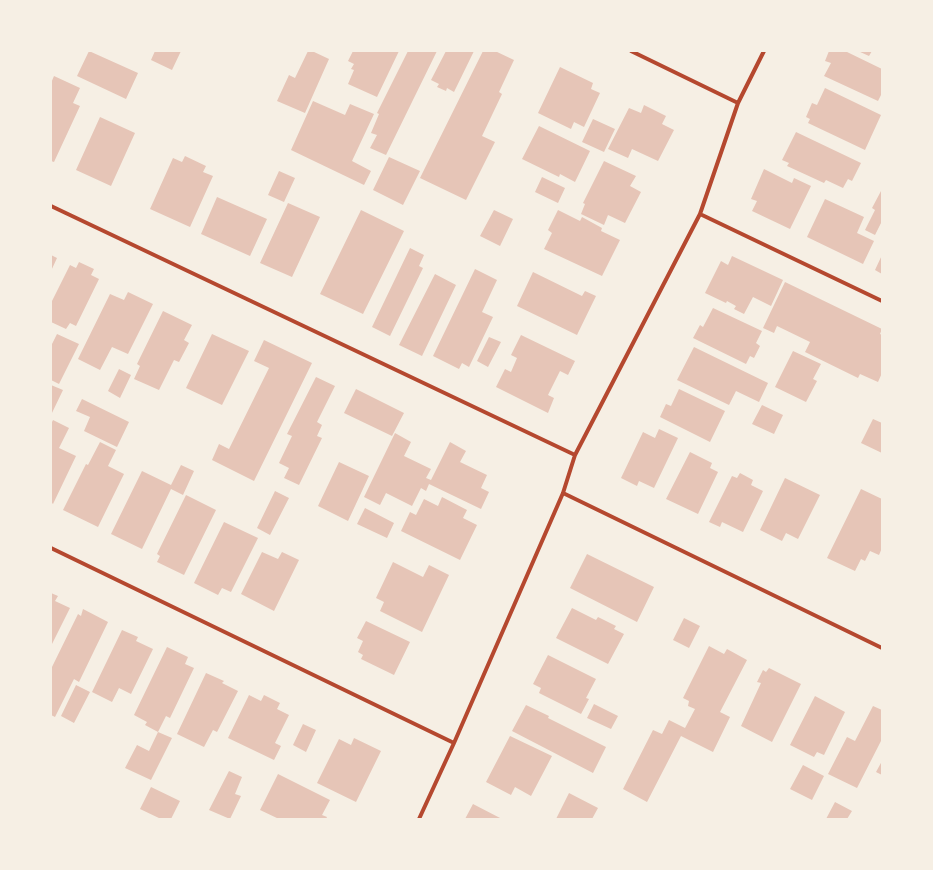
<!DOCTYPE html>
<html>
<head>
<meta charset="utf-8">
<style>
  body { margin:0 }
  #map { position:relative; width:933px; height:870px; overflow:hidden; background:#f6efe4; font-family:Quicksand,sans-serif }
  canvas { display:block }
  .frame { position:absolute; inset:0; border:52px solid #f6efe4; pointer-events:none }
</style>
</head>
<body>
<div id="map">
<canvas width="933" height="870"></canvas>
<div class="frame"></div>
</div>
<script>
const ctx = document.querySelector('canvas').getContext('2d');
ctx.lineJoin = 'round';
function fill(path, color) { ctx.fillStyle = color; ctx.fill(path, 'evenodd'); }
const shape = rows => new Path2D(rows.map(r => 'M' + r).join(''));
function strokePath(path, color, width, dash) { ctx.strokeStyle = color; ctx.lineWidth = width; ctx.lineCap = dash ? 'butt' : 'round'; ctx.setLineDash(dash || []); ctx.stroke(path); }
const building = shape([
  [89,51,138,73,126,99,77,76],
  [155,51,181,51,172,70,151,60],
  [308,51,312,51,329,59,305,113,277,101,289,75,295,78],
  [353,51,399,51,377,97,348,84,354,70,351,69,354,64,348,61],
  [408,51,437,51,386,155,370,148,377,135,371,133,379,114,377,113],
  [446,51,474,51,454,92,447,88,446,91,437,87,439,84,431,80],
  [483,51,495,51,514,60,499,92,502,94,482,136,495,142,466,200,420,178],
  [829,51,845,51,882,69,882,93,878,101,824,76,831,63,825,61],
  [858,51,872,51,869,56],
  [560,67,593,83,591,89,600,93,584,127,574,122,571,129,538,113],
  [54,76,80,88,73,103,80,106,54,162,51,161,51,83],
  [825,88,881,115,865,150,808,123,810,119,806,117,812,103,817,105],
  [313,101,345,115,350,104,374,114,352,161,371,171,364,185,291,150],
  [644,105,666,116,662,124,674,130,658,161,632,149,628,158,608,149,629,108,641,113],
  [100,117,135,133,111,186,76,170],
  [593,119,615,129,604,152,582,142],
  [539,126,590,151,575,182,560,174,559,177,522,159],
  [796,132,861,163,852,181,848,179,843,188,826,180,824,183,787,166,789,163,782,160],
  [185,156,206,166,203,172,213,176,190,227,150,209,173,158,182,162],
  [389,157,420,171,403,205,373,190],
  [604,161,636,176,630,186,641,192,625,223,608,215,604,225,581,214,585,204,583,203],
  [764,169,792,183,794,178,811,186,790,229,752,211,757,201,751,199],
  [279,171,295,178,284,202,268,195],
  [542,177,565,188,558,203,535,192],
  [881,191,882,191,882,221,875,235,865,230,875,210,872,208],
  [217,197,267,219,250,256,201,234],
  [825,199,864,217,857,233,874,241,863,264,807,237],
  [288,203,320,217,292,277,260,263],
  [361,210,404,231,363,314,320,294],
  [494,210,513,219,500,246,480,236],
  [558,210,580,221,582,217,602,228,601,231,620,240,602,276,544,249,552,233,548,230],
  [410,248,424,255,419,266,423,268,390,336,372,327],
  [51,255,57,258,51,271],
  [882,255,882,274,875,270],
  [732,256,783,280,771,306,753,297,744,314,734,309,736,306,727,301,726,303,705,293,721,261,728,265],
  [79,262,94,269,91,275,99,279,76,326,70,323,66,329,51,322,51,303,70,265,76,268],
  [475,269,497,280,482,312,493,317,469,367,462,363,459,369,433,356],
  [533,272,582,296,585,291,596,296,577,335,517,306],
  [435,274,456,285,422,356,399,345],
  [785,282,882,329,880,334,882,335,882,373,878,382,860,374,858,378,805,352,810,342,777,326,774,333,763,328],
  [128,292,153,304,128,354,112,347,100,370,78,359,110,294,124,300],
  [713,308,762,331,756,343,760,346,754,358,750,356,746,364,693,338,700,325,703,327],
  [163,311,192,325,184,340,189,343,179,362,174,360,159,390,134,379,140,366,137,364],
  [57,334,79,344,59,384,51,380,51,346],
  [212,334,249,351,222,405,186,388],
  [521,335,575,361,568,375,560,371,548,395,554,398,548,413,496,387,505,369,511,372,517,358,511,355],
  [489,337,501,342,488,367,477,361],
  [264,340,312,363,254,481,212,460,219,444,229,449,269,368,254,361],
  [694,347,768,383,759,402,736,391,729,405,677,380],
  [793,351,821,364,813,379,817,381,806,402,775,387],
  [119,369,131,375,120,398,108,391],
  [316,377,335,386,317,422,322,425,317,436,322,438,299,485,284,478,289,468,279,463,292,436,287,434],
  [51,385,63,390,51,415],
  [356,389,404,413,392,436,344,413],
  [679,389,725,411,710,442,660,417,666,404,671,406],
  [82,399,129,422,117,447,84,431,90,417,76,411],
  [762,405,783,415,774,434,752,424],
  [873,419,882,423,882,453,861,443],
  [53,420,69,428,59,448,76,456,53,504,51,502,51,424],
  [659,429,678,438,654,488,639,481,637,486,621,478,643,432,655,438],
  [395,433,411,442,404,456,431,469,426,478,431,480,450,442,466,451,460,462,487,475,481,488,489,492,481,509,429,484,426,491,421,488,412,506,386,493,380,505,364,497],
  [100,442,116,450,108,466,124,474,98,527,63,510,86,464,88,465],
  [690,452,712,463,710,468,718,472,698,514,666,499],
  [339,462,369,476,348,521,318,506],
  [181,465,194,471,183,495,171,489,142,549,111,534,142,471,171,485],
  [740,473,753,480,751,485,763,491,743,532,722,522,720,527,709,522,732,476,737,478],
  [785,478,820,495,798,539,786,533,782,541,760,530],
  [861,489,882,499,882,548,879,555,870,551,865,561,861,559,855,571,827,558],
  [275,491,289,498,270,535,257,528],
  [186,495,216,510,184,575,157,562,160,556,157,554],
  [442,497,467,510,463,518,477,525,460,560,401,531,410,512,416,515,424,499,438,506],
  [365,508,394,523,387,538,357,524],
  [224,522,258,538,231,592,222,588,218,595,194,583],
  [262,552,278,559,282,552,299,560,274,611,241,594],
  [587,554,654,587,637,622,570,588],
  [393,562,423,577,429,565,449,575,422,632,380,611,384,602,376,598],
  [51,593,58,596,55,601,70,608,51,646],
  [572,608,596,620,598,617,616,626,614,629,624,634,608,664,556,638],
  [83,609,108,622,79,682,74,679,55,717,51,715,51,669,78,614,81,616],
  [684,618,700,626,689,648,673,640],
  [366,621,410,642,394,675,361,659,363,655,358,652,363,641,357,638],
  [122,630,138,637,136,641,153,649,131,694,119,688,112,702,92,692],
  [709,646,724,654,727,649,747,660,720,712,730,717,713,752,681,736,647,802,623,789,653,730,662,734,669,720,685,728,695,709,688,706,689,701,683,698],
  [167,647,188,657,185,664,194,668,170,718,166,716,158,732,145,725,147,722,134,715],
  [548,655,596,679,586,698,589,699,581,714,539,693,541,688,533,684],
  [769,668,801,684,772,742,741,726,761,683,757,682,763,670,766,672],
  [206,673,224,681,222,683,238,691,217,732,213,730,204,747,177,734],
  [76,685,90,692,74,723,61,716],
  [249,695,261,701,264,695,280,703,277,709,289,715,275,743,281,746,274,760,228,738],
  [815,696,845,712,824,755,817,752,814,757,790,745],
  [594,704,618,716,611,729,587,718],
  [526,705,549,716,548,718,606,747,593,773,512,731],
  [873,706,882,710,882,739,857,788,828,774,847,737,855,741],
  [303,724,316,730,306,752,293,745],
  [158,732,172,738,151,780,125,768,137,745,149,751],
  [510,736,552,756,531,796,515,787,511,795,486,782],
  [354,738,381,751,356,802,317,783,339,739,351,745],
  [882,761,882,775,876,772],
  [803,765,824,776,812,800,790,789],
  [229,771,242,777,235,794,241,796,230,819,209,810],
  [278,774,330,800,322,815,327,817,326,819,279,819,260,810],
  [151,787,180,801,171,819,161,819,140,809],
  [569,793,598,808,592,819,556,819],
  [835,802,852,811,847,819,826,819],
  [473,804,502,819,465,819]
]);
const minor = shape([
  [631,51,738,103],
  [51,206,575,455],
  [700,214,882,301],
  [563,493,882,648],
  [51,548,454,743],
  [419,819,454,743,563,493,575,455,700,214,738,103,764,51]
]);
fill(building, '#e6c5b7');
strokePath(minor, '#b5482f', 4);
</script>
</body>
</html>
